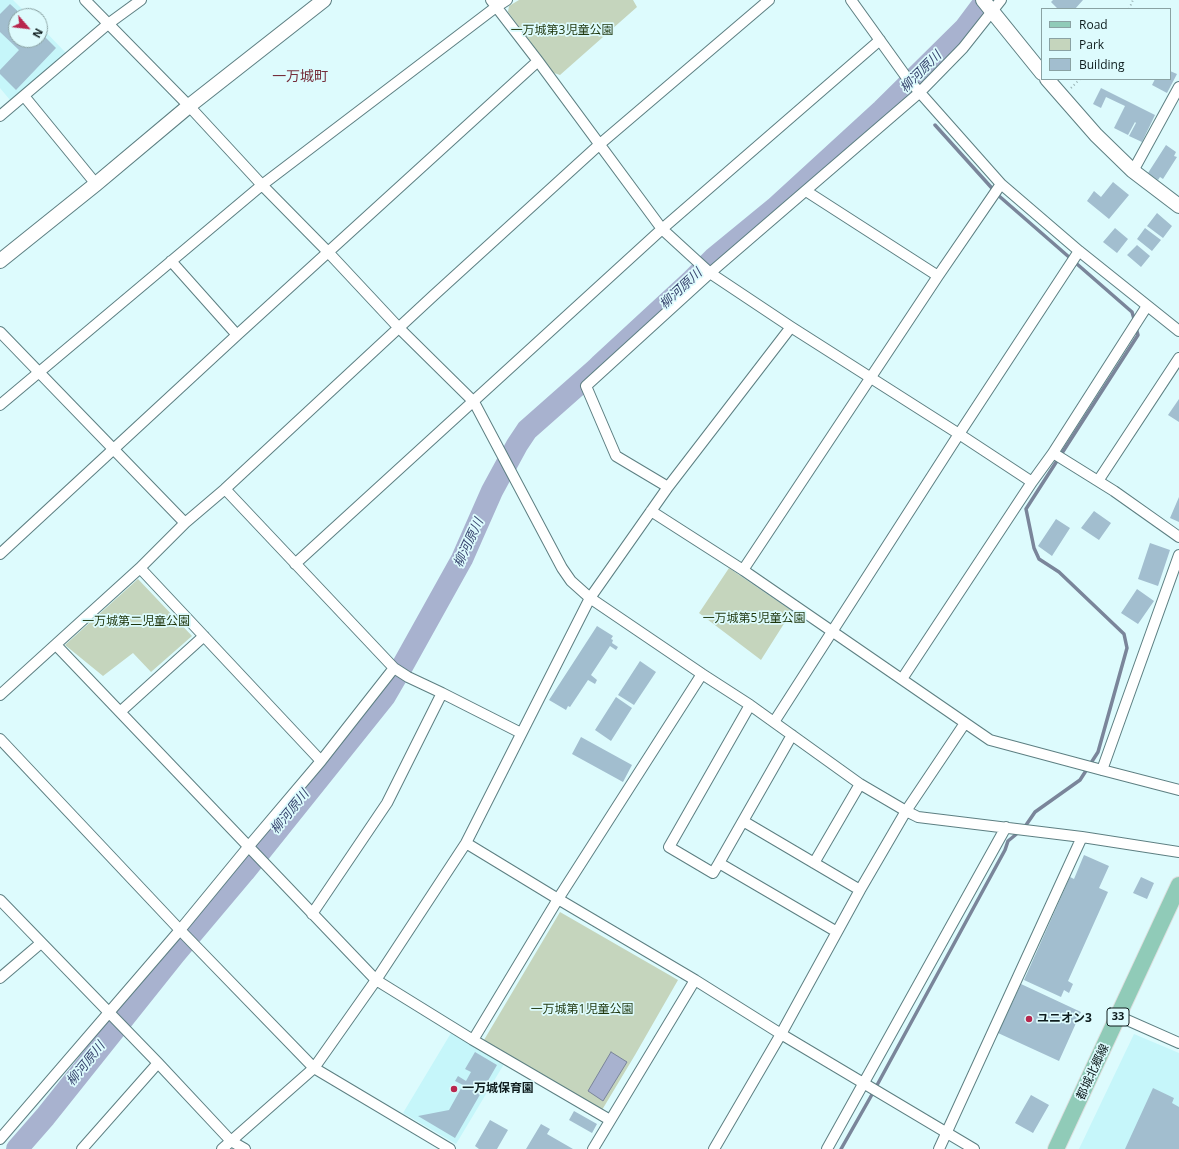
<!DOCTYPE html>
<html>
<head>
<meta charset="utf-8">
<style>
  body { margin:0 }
  #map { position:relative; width:1179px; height:1149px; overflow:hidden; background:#ddfbfd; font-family:"Open Sans",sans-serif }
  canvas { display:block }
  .legend { position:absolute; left:1041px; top:8px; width:130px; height:72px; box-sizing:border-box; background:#ddfbfd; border:1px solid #8aa2a3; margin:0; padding:5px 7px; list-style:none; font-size:12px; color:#0e1c1d }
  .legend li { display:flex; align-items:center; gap:8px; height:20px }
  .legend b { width:20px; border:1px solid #8aa2a3 }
  .north { position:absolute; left:8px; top:8px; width:40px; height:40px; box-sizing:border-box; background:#ddfbfd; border:1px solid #8aa2a3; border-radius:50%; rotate:118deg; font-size:11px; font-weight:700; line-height:16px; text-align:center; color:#0e1c1d }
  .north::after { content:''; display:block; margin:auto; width:14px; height:18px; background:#b8274e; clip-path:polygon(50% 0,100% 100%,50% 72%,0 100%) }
</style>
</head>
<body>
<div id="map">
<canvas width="1179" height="1149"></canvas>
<ul class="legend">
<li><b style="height:5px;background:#90cbb8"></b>Road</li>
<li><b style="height:11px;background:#c5d5bd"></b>Park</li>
<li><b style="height:11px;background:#a2becf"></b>Building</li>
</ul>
<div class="north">N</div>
</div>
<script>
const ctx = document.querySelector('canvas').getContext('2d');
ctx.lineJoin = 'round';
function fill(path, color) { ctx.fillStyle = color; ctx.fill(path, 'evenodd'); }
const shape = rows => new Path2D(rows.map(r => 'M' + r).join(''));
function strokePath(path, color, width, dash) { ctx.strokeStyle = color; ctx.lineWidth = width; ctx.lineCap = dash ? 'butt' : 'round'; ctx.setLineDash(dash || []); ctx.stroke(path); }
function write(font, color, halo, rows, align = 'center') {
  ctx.font = font + ' "Open Sans","Noto Sans JP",sans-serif'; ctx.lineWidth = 3.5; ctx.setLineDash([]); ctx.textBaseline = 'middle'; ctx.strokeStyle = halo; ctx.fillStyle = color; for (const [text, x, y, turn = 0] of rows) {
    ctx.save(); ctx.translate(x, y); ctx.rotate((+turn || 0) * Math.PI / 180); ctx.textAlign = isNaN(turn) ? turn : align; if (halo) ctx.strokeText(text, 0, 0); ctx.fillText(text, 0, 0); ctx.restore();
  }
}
const built = shape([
  [0,0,13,0,29,16,16,16,16,40,40,40,40,26,66,53,10,100,0,88],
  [451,1033,504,1064,456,1144,403,1113],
  [1134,1034,1179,1053,1179,1149,1079,1149]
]);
const green = shape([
  [519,0,633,0,637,7,560,75,554,73,508,12,509,6],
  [729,568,792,611,761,660,699,613],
  [138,579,192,636,151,672,133,653,103,676,65,645],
  [560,912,678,980,635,1055,602,1110,484,1040]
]);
const water = shape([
  [611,1052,627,1062,603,1101,588,1091,611,1052]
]);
const stream = shape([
  [935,125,999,196,1132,312,1135,322],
  [1024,828,1035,812,1080,780,1098,752,1127,648,1124,634,1059,572,1039,559,1034,548,1026,509,1138,335,1136,328],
  [841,1149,870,1098,1005,850,1008,841,1019,832]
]);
const river = shape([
  [17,1149,45,1117,175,954,244,872,385,696,403,665,462,559,492,491,517,445,527,430,596,369,601,364,692,280,714,258,775,208,882,110,965,28,986,0]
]);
const building = shape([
  [1053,0,1083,0,1075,9,1058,9,1051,2],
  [10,4,23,16,16,16,16,40,40,40,40,32,56,48,16,90,0,74,0,70,19,50,0,32,0,14],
  [1170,71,1177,74,1167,93,1152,85,1155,79,1170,79],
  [1101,88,1155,115,1142,142,1129,136,1136,123,1135,122,1128,135,1114,128,1125,106,1106,97,1101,108,1093,104],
  [1166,145,1176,152,1174,156,1177,157,1163,179,1160,177,1158,180,1148,173],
  [1113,182,1129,195,1109,219,1087,201,1094,191,1101,197],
  [1157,213,1172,226,1163,238,1147,226],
  [1115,228,1128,239,1117,253,1103,242],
  [1145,228,1161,240,1152,251,1137,239],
  [1137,245,1150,256,1141,267,1127,255],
  [1179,399,1179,422,1168,415],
  [1179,497,1179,522,1170,518],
  [1094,511,1111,523,1099,540,1081,528],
  [1056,519,1070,528,1052,556,1038,546],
  [1150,543,1170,550,1158,586,1138,579],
  [1137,589,1154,601,1138,624,1121,613],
  [597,626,613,636,611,639,613,640,612,643,618,647,616,650,610,646,591,675,597,680,595,684,588,680,570,707,568,706,566,710,549,700],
  [640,661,656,672,634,705,618,695],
  [616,697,632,708,611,741,595,730],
  [581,737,632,765,623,782,572,754],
  [1084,855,1109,866,1099,888,1108,892,1068,981,1073,984,1069,993,1064,990,1061,997,1024,980,1070,877,1074,879],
  [1141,877,1154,883,1147,899,1133,893],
  [1021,984,1081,1012,1059,1061,998,1033],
  [475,1052,497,1065,455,1138,418,1116,449,1110,463,1085,455,1081,458,1076,466,1081,471,1072,465,1069],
  [1153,1088,1174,1098,1172,1103,1179,1107,1179,1149,1125,1149],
  [1031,1095,1049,1105,1033,1133,1015,1123],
  [574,1111,597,1124,592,1133,569,1120],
  [490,1120,508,1130,497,1149,479,1149,475,1146],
  [541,1124,550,1129,547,1134,573,1149,526,1149]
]);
const path = shape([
  [1129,9,1133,0],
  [1071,88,1080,79]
]);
const street = shape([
  [85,0,189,106,262,185,328,252,399,328,474,402,562,568,571,581,590,598,702,674,750,705,860,784,906,811,918,817,1082,837,1179,852],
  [491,0,538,61,662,229,710,273,791,327,959,434,1032,482],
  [851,0,907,78,1001,184,1079,251,1179,331],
  [24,96,96,184],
  [0,116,108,24,141,0],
  [1133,171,1179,87],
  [806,191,938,276],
  [171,261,237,335],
  [0,332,185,523],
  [0,405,262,185,496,7,507,0],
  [1053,453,1114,491,1179,537],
  [1098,481,1179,358],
  [668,487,616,456,586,386,710,273,919,93,963,48,1001,0],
  [225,489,394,668,408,677,442,693,521,733],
  [651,511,743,570,990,740,1102,770,1179,790],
  [0,554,237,335,538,61],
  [295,564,662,229,880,40],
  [140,568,321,761],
  [743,570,938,276,1001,184],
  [56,645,376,980,473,1040,610,1120],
  [902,679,1032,482,1053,453,1147,306],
  [0,695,140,568,185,523,225,489,433,296,600,144,769,0],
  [120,712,204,636],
  [774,722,959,434,1079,251],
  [792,735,719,863,837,932],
  [0,739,180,930,314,1068,450,1149],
  [1102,770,1179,555],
  [743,821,860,890],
  [466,843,558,899,695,980,781,1034,974,1149],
  [719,863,713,873,669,847,750,705],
  [814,863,860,784],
  [0,900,158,1063,231,1141,245,1149],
  [312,914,387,803,442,693],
  [0,978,41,943],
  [1118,1016,1179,1043],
  [473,1040,558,899,702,674],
  [0,1139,180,930,249,846,321,761,394,668],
  [82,1149,158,1063],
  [222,1149,314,1068,376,980,466,843,590,598,668,487,791,327],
  [593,1149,695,980],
  [714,1149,781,1034,860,890,906,811,965,723],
  [827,1149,1006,827],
  [939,1149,1082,837]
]);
const secondary = shape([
  [983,0,1042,73],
  [1047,79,1096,135,1133,171,1179,206],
  [0,261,96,184,189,106,324,0]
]);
const primary = shape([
  [1056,1149,1179,885]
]);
const markers = [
  [1029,1019,4,"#b8274e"],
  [454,1089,4,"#b8274e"]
];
const shields = [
  [1118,1017,22]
];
const shieldNames = [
  ["33",1118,1017]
];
const parkNames = [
  ["一万城第3児童公園",562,31],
  ["一万城第5児童公園",754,619],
  ["一万城第二児童公園",136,622],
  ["一万城第1児童公園",582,1010]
];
const poiNames = [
  ["ユニオン3",1037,1019],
  ["一万城保育園",462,1089]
];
const streetNames = [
  ["都城北郷線",1093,1072,-65]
];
const waterNames = [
  ["柳河原川",921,72,-45],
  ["柳河原川",681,289,-43],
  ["柳河原川",469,543,-65],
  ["柳河原川",290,812,-51],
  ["柳河原川",86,1064,-51]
];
const quarterNames = [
  ["一万城町",300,77]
];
fill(built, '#c6f6fa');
fill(green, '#c5d5bd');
fill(water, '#a8b2cf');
strokePath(water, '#7a859a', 1);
strokePath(stream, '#7a859a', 3.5);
strokePath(river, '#a8b2cf', 22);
fill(building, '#a2becf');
strokePath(street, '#5d7f82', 12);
strokePath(secondary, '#5d7f82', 16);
strokePath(primary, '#dddfdf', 18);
strokePath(path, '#97b0b2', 2, [1, 3]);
strokePath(street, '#fff', 10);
strokePath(secondary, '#fff', 14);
strokePath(primary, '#90cbb8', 16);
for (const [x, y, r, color] of markers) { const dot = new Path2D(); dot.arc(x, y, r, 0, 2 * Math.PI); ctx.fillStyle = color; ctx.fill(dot); strokePath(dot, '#ddfbfd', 1.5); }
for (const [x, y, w] of shields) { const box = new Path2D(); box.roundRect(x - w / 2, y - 9, w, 18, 3); ctx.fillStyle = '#ddfbfd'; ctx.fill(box); strokePath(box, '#0e1c1d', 1); }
write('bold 11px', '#0e1c1d', null, shieldNames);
write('12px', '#1d350b', '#ddfbfd', parkNames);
write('bold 12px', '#0e1c1d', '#ddfbfd', poiNames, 'left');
write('12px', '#0e1c1d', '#ddfbfd', streetNames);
write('italic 13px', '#37446e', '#ddfbfd', waterNames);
write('14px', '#752e3b', '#ddfbfd', quarterNames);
</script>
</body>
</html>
